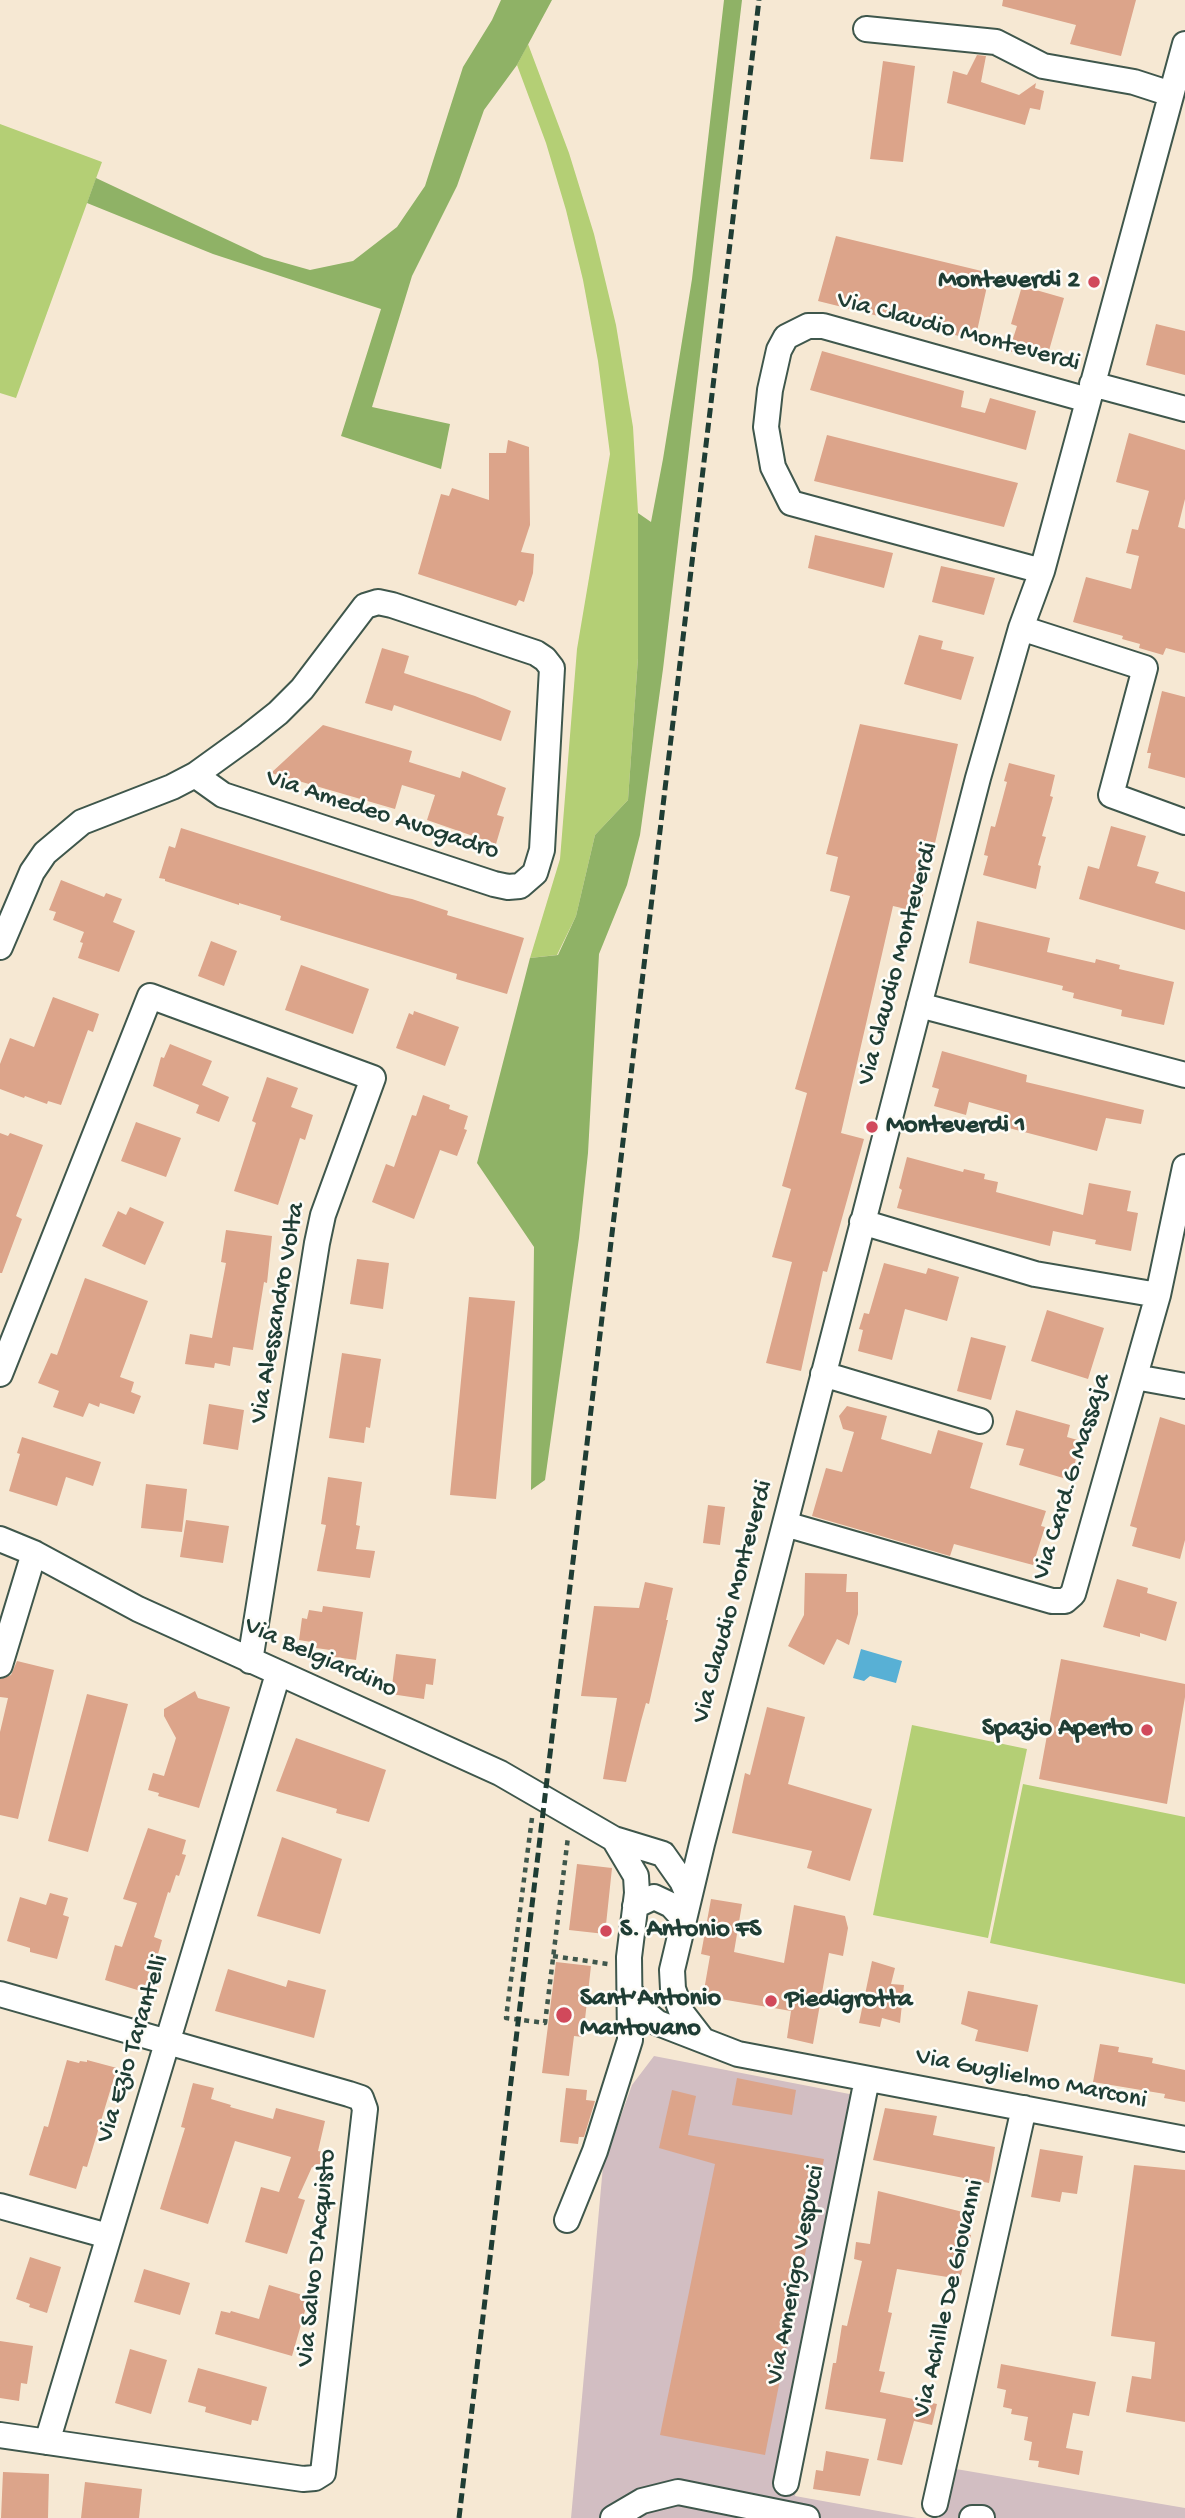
<!DOCTYPE html>
<html>
<head>
<meta charset="utf-8">
<style>
  body { margin:0 }
  canvas { display:block; background:#f6e8d3 }
</style>
</head>
<body>
<canvas width="1185" height="2518"></canvas>
<script>
const ctx = document.querySelector('canvas').getContext('2d');
ctx.lineJoin = 'round';
function fill(path, color) { ctx.fillStyle = color; ctx.fill(path, 'evenodd'); }
const shape = rows => new Path2D(rows.map(r => 'M' + r).join(''));
function strokePath(path, color, width, dash) { ctx.strokeStyle = color; ctx.lineWidth = width; ctx.lineCap = dash ? 'butt' : 'round'; ctx.setLineDash(dash || []); ctx.stroke(path); }
function write(font, color, halo, rows, align = 'center') {
  ctx.font = font + ' "Gochi Hand",sans-serif'; ctx.lineWidth = 5; ctx.setLineDash([]); ctx.textBaseline = 'middle'; ctx.strokeStyle = halo; ctx.fillStyle = color; for (const [text, x, y, turn = 0] of rows) {
    ctx.save(); ctx.translate(x, y); ctx.rotate((+turn || 0) * Math.PI / 180); ctx.textAlign = isNaN(turn) ? turn : align; if (halo) ctx.strokeText(text, 0, 0); ctx.fillText(text, 0, 0); ctx.restore();
  }
}
const industrial = shape([
  [654,2056,870,2098,795,2496,917,2518,571,2518,603,2166,632,2085],
  [950,2468,1185,2508,1185,2518,939,2518]
]);
const green = shape([
  [528,44,569,153,594,234,616,325,633,427,638,513,638,658,628,800,595,835,576,916,557,955,530,958,560,859,577,649,610,454,598,361,583,280,566,210,546,143,517,65],
  [0,124,102,162,16,398,0,393],
  [912,1725,1027,1749,988,1938,873,1915],
  [1023,1784,1185,1817,1185,1984,990,1943]
]);
const forest = shape([
  [501,0,552,0,517,65,484,110,457,186,412,276,372,407,450,424,441,469,341,436,381,309,213,254,87,203,96,178,264,257,310,270,353,261,397,227,425,186,463,67,492,20],
  [724,0,742,0,663,669,640,835,627,885,599,954,588,1153,579,1238,545,1480,531,1490,534,1247,477,1163,530,958,558,955,576,916,595,835,628,800,638,658,638,513,651,522,663,459,692,279]
]);
const water = shape([
  [861,1649,902,1661,896,1683,870,1676,864,1681,853,1678]
]);
const building = shape([
  [1003,0,1136,0,1121,56,1070,44,1076,25,1002,6],
  [977,55,986,56,981,82,1019,95,1036,83,1035,88,1044,91,1040,110,1030,108,1025,125,947,103,953,71,967,75],
  [883,61,915,66,903,162,870,159],
  [836,236,990,273,975,340,818,301],
  [1022,286,1064,298,1046,361,1009,351,1017,326,1011,324],
  [1156,324,1185,331,1185,375,1146,365],
  [822,351,964,391,961,407,985,413,990,398,1036,411,1026,450,810,390],
  [1129,433,1185,450,1185,499,1178,527,1185,529,1185,653,1166,648,1163,655,1139,648,1140,644,1122,639,1123,636,1073,622,1086,577,1131,589,1139,556,1126,553,1132,529,1138,530,1149,491,1116,482],
  [827,435,1018,483,1004,527,814,481],
  [508,440,529,447,530,525,521,552,534,554,533,573,524,602,519,600,516,606,418,574,441,494,449,496,452,488,489,500,489,453,506,453],
  [815,535,893,553,884,588,808,568],
  [941,566,995,578,984,615,932,602],
  [919,635,943,641,941,649,974,657,961,700,904,684],
  [382,648,409,656,404,673,475,696,511,711,501,741,394,705,392,711,365,703],
  [1162,691,1185,697,1185,778,1148,768,1151,753,1147,753],
  [860,724,958,744,919,912,893,906,841,1133,864,1139,827,1272,823,1271,801,1371,766,1363,792,1262,772,1257,791,1189,782,1186,807,1093,795,1089,850,896,830,891,838,857,826,854],
  [323,725,412,751,409,762,460,778,462,771,506,788,497,815,504,817,496,844,427,820,435,795,402,785,395,809,271,773],
  [1009,763,1055,775,1050,796,1053,797,1042,836,1046,837,1038,865,1041,866,1036,889,983,875,988,856,984,855,991,826,995,827,1007,782,1004,781],
  [1111,826,1146,836,1137,866,1159,872,1155,883,1185,892,1185,930,1079,899,1088,866,1099,869],
  [181,828,392,895,412,899,448,911,447,915,524,938,507,994,456,979,457,974,280,920,281,916,239,903,239,905,165,881,165,879,159,878,169,846,175,848],
  [61,880,104,897,106,893,122,899,113,922,135,931,119,972,78,958,83,943,80,942,84,932,53,920,56,912,49,910],
  [977,921,1050,938,1047,952,1095,963,1096,959,1120,965,1119,969,1174,982,1164,1025,1121,1016,1122,1010,1073,998,1074,993,1062,990,1063,986,969,963],
  [211,941,237,951,224,986,198,976],
  [301,965,369,989,353,1034,285,1010],
  [53,997,99,1014,93,1032,88,1030,61,1105,48,1101,47,1104,25,1096,24,1098,0,1089,0,1064,10,1038,34,1047],
  [414,1011,459,1027,445,1066,396,1048,409,1013,413,1015],
  [170,1044,212,1061,202,1085,229,1097,219,1122,196,1113,199,1105,153,1086,161,1057,164,1058],
  [942,1051,1027,1075,1026,1082,1144,1110,1141,1124,1106,1118,1097,1151,1005,1127,1009,1113,969,1102,966,1115,934,1106,939,1089,932,1087],
  [267,1077,298,1088,291,1107,313,1115,305,1140,300,1138,278,1205,234,1191,256,1123,252,1121],
  [423,1095,450,1105,449,1109,468,1116,464,1129,467,1130,457,1156,440,1150,414,1219,372,1202,386,1164,394,1167,412,1115,416,1116],
  [136,1122,181,1138,166,1177,121,1161],
  [0,1133,8,1136,10,1133,43,1145,16,1216,22,1219,2,1273,0,1273],
  [907,1157,963,1172,964,1169,985,1174,984,1179,998,1182,996,1192,1083,1215,1089,1183,1131,1191,1127,1211,1138,1213,1131,1251,1095,1244,1096,1240,1053,1231,1050,1246,897,1208,902,1190,899,1188],
  [130,1207,164,1222,145,1265,102,1246,118,1211,126,1215],
  [226,1230,272,1236,267,1283,264,1282,253,1350,233,1347,230,1366,215,1363,214,1368,185,1364,190,1334,212,1338,226,1263,221,1262],
  [357,1259,389,1263,383,1309,350,1304],
  [884,1263,926,1274,928,1268,959,1277,947,1321,905,1309,892,1360,858,1351,863,1330,859,1329,864,1313,869,1314],
  [85,1278,148,1301,120,1377,134,1382,131,1392,141,1396,134,1414,100,1403,99,1407,89,1403,83,1417,53,1407,59,1391,38,1383,51,1353,57,1355],
  [469,1297,515,1301,496,1499,450,1495],
  [1047,1310,1104,1328,1088,1379,1031,1361],
  [971,1337,1006,1346,991,1400,957,1391],
  [342,1353,381,1359,370,1428,366,1427,364,1443,329,1438],
  [209,1404,244,1410,238,1450,203,1444],
  [847,1406,887,1416,881,1439,931,1454,938,1430,983,1443,970,1488,1046,1511,1041,1526,1045,1527,1033,1565,954,1544,950,1556,812,1516,826,1468,842,1472,854,1432,843,1429,839,1416],
  [1016,1410,1070,1425,1067,1437,1081,1441,1070,1480,1019,1465,1024,1449,1006,1445],
  [1160,1417,1185,1425,1185,1540,1180,1559,1132,1546,1137,1528,1130,1526],
  [22,1437,101,1462,93,1486,66,1477,57,1506,9,1491,20,1454,17,1453],
  [328,1477,362,1482,356,1525,360,1526,356,1549,375,1551,370,1578,317,1571,326,1525,321,1524],
  [146,1484,187,1489,182,1532,141,1528],
  [708,1505,725,1507,720,1545,703,1543],
  [186,1520,229,1526,223,1563,180,1557],
  [805,1573,847,1574,846,1592,858,1592,858,1614,849,1645,837,1639,824,1665,788,1646,804,1615],
  [1117,1579,1148,1588,1147,1593,1177,1602,1166,1641,1140,1633,1140,1637,1103,1627],
  [645,1582,673,1588,666,1620,668,1620,649,1704,646,1703,641,1721,626,1782,603,1779,617,1698,581,1696,594,1606,639,1608],
  [323,1606,363,1612,356,1660,329,1656,330,1650,316,1648,317,1643,299,1640,302,1618,307,1619,309,1610,322,1612],
  [396,1654,436,1659,433,1685,426,1684,424,1699,391,1694],
  [1061,1659,1185,1684,1185,1697,1167,1804,1039,1779],
  [17,1661,54,1670,18,1819,0,1815,0,1732,8,1698,0,1697,0,1679,11,1675],
  [195,1691,198,1698,230,1707,199,1808,158,1796,159,1793,148,1790,153,1773,164,1776,176,1738,164,1716,164,1709],
  [87,1694,128,1704,88,1852,48,1841],
  [767,1707,805,1717,788,1784,872,1809,850,1881,807,1868,812,1851,732,1833,745,1773,750,1775],
  [296,1738,386,1770,369,1822,336,1813,337,1809,276,1791],
  [148,1828,186,1840,182,1854,186,1855,179,1876,176,1875,170,1893,168,1892,154,1937,162,1940,147,1993,105,1980,115,1945,122,1947,137,1903,123,1899],
  [282,1837,342,1859,320,1934,257,1916],
  [577,1864,612,1868,605,1934,569,1930],
  [50,1893,68,1898,63,1915,69,1917,57,1959,30,1952,30,1948,7,1941,20,1897,46,1905],
  [711,1899,742,1904,734,1952,784,1963,794,1905,845,1916,848,1928,843,1956,829,1953,813,2044,787,2038,791,2011,703,1996,710,1956,701,1954],
  [872,1961,895,1968,891,1984,904,1985,900,2023,882,2018,880,2027,859,2023],
  [556,1962,591,1966,583,2037,574,2036,569,2076,542,2073],
  [228,1969,286,1987,288,1980,326,1990,314,2038,215,2011],
  [968,1991,1038,2005,1028,2052,975,2041,978,2030,961,2024],
  [1100,2044,1119,2047,1118,2052,1153,2058,1152,2063,1185,2070,1185,2102,1164,2098,1165,2094,1093,2082],
  [67,2060,79,2063,80,2061,87,2062,87,2060,117,2068,87,2167,83,2166,76,2189,29,2175,44,2126,48,2127],
  [737,2078,796,2090,792,2115,732,2105],
  [193,2083,214,2088,211,2099,231,2105,230,2107,273,2119,276,2108,325,2121,318,2151,329,2153,324,2170,312,2167,298,2198,305,2200,287,2254,245,2242,261,2187,279,2192,291,2157,235,2141,208,2224,160,2209,185,2128,181,2127],
  [566,2088,587,2090,586,2100,595,2101,584,2137,579,2137,578,2144,560,2142],
  [672,2090,696,2096,688,2135,824,2159,765,2455,660,2435,715,2164,659,2148],
  [885,2108,937,2116,933,2135,995,2147,989,2183,873,2160],
  [1040,2149,1083,2156,1077,2194,1062,2192,1060,2202,1031,2197],
  [1134,2165,1185,2170,1185,2422,1126,2412,1132,2376,1151,2379,1155,2342,1111,2336],
  [878,2191,971,2214,966,2234,971,2235,960,2279,897,2269,888,2312,892,2313,879,2371,885,2372,880,2392,937,2404,932,2425,914,2421,902,2465,877,2460,886,2419,825,2409,833,2363,836,2363,842,2325,847,2326,862,2261,854,2259,856,2242,870,2244],
  [30,2257,61,2267,47,2313,29,2307,30,2304,16,2299],
  [144,2269,190,2283,180,2315,134,2302],
  [269,2285,309,2297,292,2356,215,2334,221,2311,230,2313,231,2311,259,2319],
  [0,2341,33,2346,27,2384,21,2383,19,2401,0,2398],
  [130,2349,167,2360,151,2414,115,2403],
  [1001,2364,1096,2382,1089,2416,1073,2413,1066,2448,1083,2451,1079,2475,1038,2467,1039,2461,1029,2460,1032,2442,1024,2440,1028,2417,1011,2414,1012,2409,1003,2407,1006,2390,997,2388],
  [198,2368,267,2387,258,2421,252,2420,251,2425,205,2412,206,2407,188,2402],
  [826,2451,869,2459,860,2496,813,2489,816,2470,823,2471],
  [3,2472,49,2474,48,2518,1,2518],
  [85,2482,142,2489,139,2518,81,2518]
]);
const path = shape([
  [532,1818,506,2018,545,2023,568,1837],
  [553,1956,608,1964]
]);
const minor = shape([
  [866,29,996,42,1043,66,1134,82,1171,94],
  [1092,384,1185,409],
  [1042,571,791,503,773,467,766,427,770,390,779,350,786,337,808,326,823,326,1088,400],
  [1021,628,1145,668,1111,795,1185,822],
  [0,947,32,872,45,853,82,822,172,787,195,775,249,736,278,713,302,689,365,606,378,602,392,605,536,653,545,659,552,668,542,850,535,873,520,886,508,887,494,884,223,795,195,775],
  [919,1005,1185,1075],
  [862,1222,1035,1274,1158,1295],
  [0,1374,150,996,373,1078,323,1215,317,1243,250,1661],
  [823,1374,980,1421],
  [1135,1377,1185,1386],
  [785,1524,1052,1601,1065,1601,1073,1594,1158,1295,1185,1167],
  [0,1539,34,1553,138,1609,500,1773,614,1839,663,1854,682,1881,689,1897],
  [0,1665,34,1553],
  [635,1906,654,1897,671,1905,684,1919],
  [630,1991,643,2011,658,2023,738,2054,1185,2139],
  [0,1994,349,2094,361,2098,365,2109,323,2473,315,2478,303,2479,0,2435],
  [702,2039,682,2013,673,1989,672,1970,702,1844,978,778,1021,628,1042,571,1185,44],
  [0,2206,108,2236],
  [567,2220,595,2151,630,2040,629,1957,637,1893,636,1876,614,1839],
  [47,2442,278,1674],
  [786,2483,867,2079],
  [935,2504,1024,2108],
  [613,2518,642,2501,678,2492,807,2518],
  [972,2518,982,2518]
]);
const rail = shape([
  [459,2518,759,0]
]);
const markers = [
  [1094,282,7,"#d1495b"],
  [872,1127,7,"#d1495b"],
  [1147,1730,7,"#d1495b"],
  [606,1931,7,"#d1495b"],
  [771,2001,7,"#d1495b"],
  [564,2015,9,"#d1495b"]
];
const poiNames = [
  ["Monteverdi 2",1080,282,"right"],
  ["Monteverdi 1",886,1127],
  ["Spazio Aperto",1133,1730,"right"],
  ["S. Antonio FS",620,1931],
  ["Sant’Antonio",580,2000],
  ["Mantovano",580,2030],
  ["Piedigrotta",785,2001]
];
const streetNames = [
  ["Via Claudio Monteverdi",958,333,15],
  ["Via Amedeo Avogadro",382,816,18],
  ["Via Claudio Monteverdi",899,964,-75],
  ["Via Alessandro Volta",279,1313,-80],
  ["Via Card.G.Massaja",1073,1477,-73],
  ["Via Claudio Monteverdi",734,1602,-75],
  ["Via Belgiardino",320,1659,24],
  ["Via Ezio Tarantelli",134,2049,-73],
  ["Via Guglielmo Marconi",1031,2080,11],
  ["Via Salvo D'Acquisto",318,2258,-84],
  ["Via Amerigo Vespucci",797,2275,-79],
  ["Via Achille De Giovanni",950,2299,-77]
];
fill(industrial, '#d2bec2');
fill(green, '#b4cf75');
fill(forest, '#8fb266');
fill(water, '#58b0d5');
fill(building, '#dca48a');
strokePath(minor, '#3f574c', 28);
strokePath(path, '#3f574c', 4.5, [5, 5]);
strokePath(minor, '#fff', 24);
strokePath(rail, '#1f3d34', 5, [10, 5]);
for (const [x, y, r, color] of markers) { const dot = new Path2D(); dot.arc(x, y, r, 0, 2 * Math.PI); ctx.fillStyle = color; ctx.fill(dot); strokePath(dot, '#fdfcf7', 2.5); }
write('bold 26px', '#1f3d34', '#fdfcf7', poiNames, 'left');
write('26px', '#1f3d34', '#fdfcf7', streetNames);
</script>
</body>
</html>
